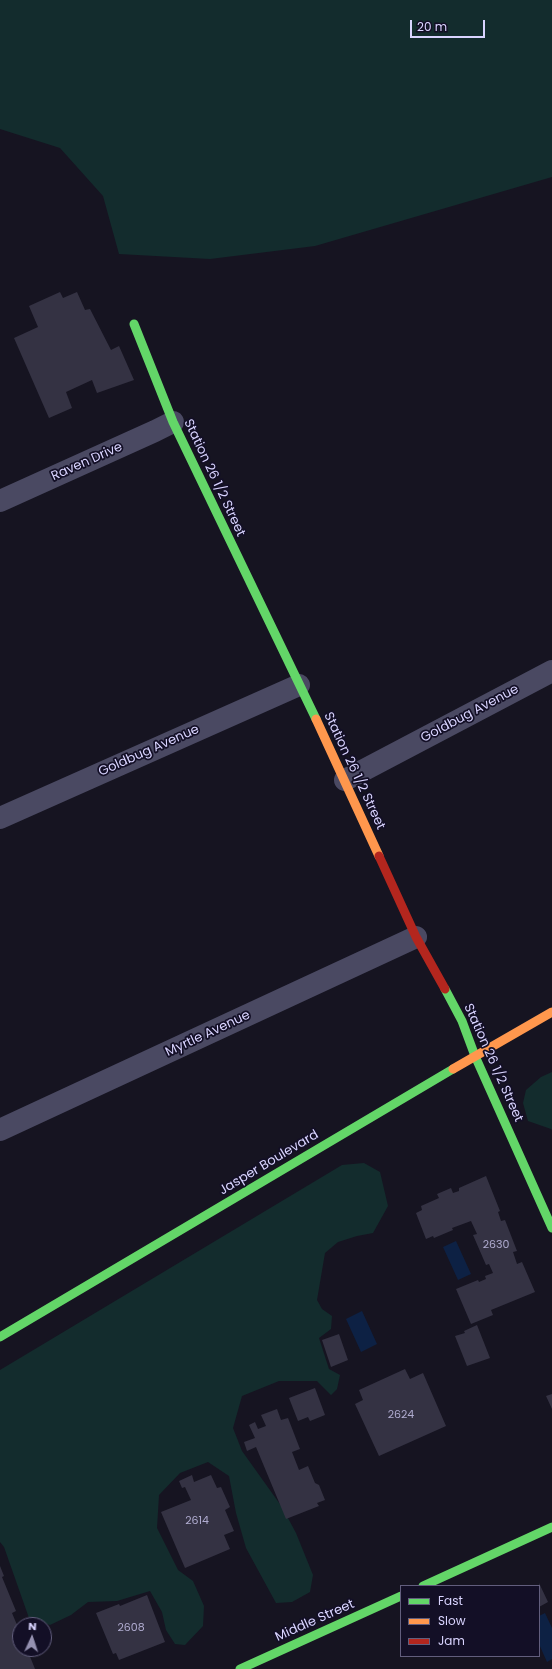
<!DOCTYPE html>
<html>
<head>
<meta charset="utf-8">
<style>
  body { margin:0 }
  #map { position:relative; width:552px; height:1669px; overflow:hidden; background:#161421; font-family:Poppins,sans-serif }
  canvas { display:block }
  .legend { position:absolute; left:400px; top:1585px; width:140px; height:72px; box-sizing:border-box; background:#130f26; border:1px solid #625e7d; margin:0; padding:5px 7px; list-style:none; font-size:12px; color:#d9d4ff }
  .legend li { display:flex; align-items:center; gap:8px; height:20px }
  .legend b { width:20px; border:1px solid #625e7d }
  .north { position:absolute; left:12px; top:1617px; width:40px; height:40px; box-sizing:border-box; background:#130f26; border:1px solid #625e7d; border-radius:50%; rotate:3deg; font-size:11px; font-weight:700; line-height:16px; text-align:center; color:#d9d4ff }
  .north::after { content:''; display:block; margin:auto; width:14px; height:18px; background:#9591b1; clip-path:polygon(50% 0,100% 100%,50% 72%,0 100%) }
  .scale { position:absolute; left:410px; top:20px; width:75px; height:18px; box-sizing:border-box; border:2px solid #d9d4ff; border-top:0; padding-left:5px; font-size:12px; line-height:14px; white-space:nowrap; color:#d9d4ff; -webkit-text-stroke:3px #130f26; paint-order:stroke }
</style>
</head>
<body>
<div id="map">
<canvas width="552" height="1669"></canvas>
<ul class="legend">
<li><b style="height:5px;background:#63d668"></b>Fast</li>
<li><b style="height:5px;background:#ff974d"></b>Slow</li>
<li><b style="height:5px;background:#b3261e"></b>Jam</li>
</ul>
<div class="north">N</div>
<div class="scale">20 m</div>
</div>
<script>
const ctx = document.querySelector('canvas').getContext('2d');
ctx.lineJoin = 'round';
function fill(path, color) { ctx.fillStyle = color; ctx.fill(path, 'evenodd'); }
const shape = rows => new Path2D(rows.map(r => 'M' + r).join(''));
function strokePath(path, color, width, dash) { ctx.strokeStyle = color; ctx.lineWidth = width; ctx.lineCap = dash ? 'butt' : 'round'; ctx.setLineDash(dash || []); ctx.stroke(path); }
function write(font, color, halo, rows, align = 'center') {
  ctx.font = font + ' Poppins,sans-serif'; ctx.lineWidth = 3.5; ctx.setLineDash([]); ctx.textBaseline = 'middle'; ctx.strokeStyle = halo; ctx.fillStyle = color; for (const [text, x, y, turn = 0] of rows) {
    ctx.save(); ctx.translate(x, y); ctx.rotate((+turn || 0) * Math.PI / 180); ctx.textAlign = isNaN(turn) ? turn : align; if (halo) ctx.strokeText(text, 0, 0); ctx.fillText(text, 0, 0); ctx.restore();
  }
}
const green = shape([
  [0,0,552,0,552,177,315,246,210,259,119,254,103,196,60,148,0,129],
  [552,1072,552,1130,551,1129,528,1121,523,1103,526,1090,541,1077],
  [364,1163,380,1172,388,1206,373,1233,357,1236,338,1242,325,1253,317,1300,322,1309,332,1316,331,1329,319,1338,329,1369,340,1375,337,1389,331,1395,317,1381,279,1381,242,1396,233,1428,242,1451,282,1507,296,1533,313,1575,310,1592,292,1602,276,1603,246,1548,236,1513,229,1476,208,1462,180,1473,159,1495,157,1528,178,1570,193,1581,204,1606,203,1626,185,1645,175,1644,166,1630,162,1612,150,1591,117,1601,88,1602,71,1615,50,1625,29,1618,4,1547,0,1542,0,1370,342,1165]
]);
const water = shape([
  [456,1241,471,1274,458,1280,443,1247],
  [362,1311,377,1344,361,1352,346,1319],
  [545,1613,552,1628,552,1659,547,1662,539,1644,539,1616]
]);
const building = shape([
  [60,292,63,298,77,292,85,310,90,309,111,350,119,346,134,380,97,393,92,380,66,392,72,408,49,418,14,338,38,327,29,306],
  [486,1176,500,1211,498,1212,501,1221,505,1220,517,1251,513,1252,517,1264,522,1262,535,1292,491,1310,493,1315,471,1324,456,1289,478,1280,479,1282,486,1279,485,1276,493,1273,489,1264,486,1265,473,1235,477,1234,471,1221,452,1228,453,1230,434,1238,433,1236,426,1239,416,1213,422,1210,421,1206,439,1198,437,1194,451,1188,453,1193,459,1191,459,1188],
  [477,1325,490,1358,467,1366,455,1336,465,1333,464,1331],
  [339,1334,348,1360,331,1367,322,1340],
  [405,1369,410,1379,423,1373,446,1426,379,1456,355,1404,363,1400,359,1390],
  [315,1388,325,1415,310,1421,308,1417,298,1421,289,1398],
  [552,1394,552,1409,546,1396],
  [277,1409,281,1420,288,1418,300,1449,292,1452,299,1470,308,1466,315,1483,319,1485,325,1500,317,1503,319,1506,286,1519,256,1447,247,1451,244,1442,255,1438,249,1425,255,1422,258,1429,266,1426,261,1415],
  [192,1475,194,1482,211,1475,217,1488,221,1487,230,1507,225,1510,234,1531,224,1535,230,1549,185,1568,161,1512,191,1500,185,1487,182,1488,179,1481],
  [0,1566,4,1576,2,1577,16,1611,12,1613,20,1632,20,1649,27,1649,35,1669,0,1669],
  [539,1583,548,1602,539,1607],
  [147,1595,165,1642,119,1660,116,1653,113,1654,96,1613,119,1604,120,1606]
]);
const street = shape([
  [0,501,155,431,173,422],
  [345,780,552,671],
  [0,818,299,685],
  [0,1130,416,937]
]);
const fast = shape([
  [134,324,173,422,316,719],
  [445,989,462,1021,475,1056,552,1228],
  [0,1337,453,1069],
  [423,1586,552,1527],
  [240,1669,401,1596]
]);
const slow = shape([
  [316,719,379,856],
  [453,1069,552,1012]
]);
const jam = shape([
  [379,856,416,937,445,989]
]);
const numberNames = [
  ["2630",496,1245],
  ["2624",401,1415],
  ["2614",197,1521],
  ["2608",131,1628]
];
const streetNames = [
  ["Raven Drive",87,462,-24],
  ["Station 26 1/2 Street",214,478,65],
  ["Goldbug Avenue",470,714,-28],
  ["Goldbug Avenue",149,751,-24],
  ["Station 26 1/2 Street",354,771,65],
  ["Myrtle Avenue",208,1034,-25],
  ["Station 26 1/2 Street",493,1063,66],
  ["Jasper Boulevard",269,1163,-31],
  ["Middle Street",315,1621,-24]
];
fill(green, '#132c2d');
fill(water, '#0d2144');
fill(building, '#343243');
strokePath(street, '#4a4962', 22);
strokePath(fast, '#63d668', 9);
strokePath(slow, '#ff974d', 9);
strokePath(jam, '#b3261e', 9);
write('11px', '#b0acd0', null, numberNames);
write('13px', '#d9d4ff', '#130f26', streetNames);
</script>
</body>
</html>
